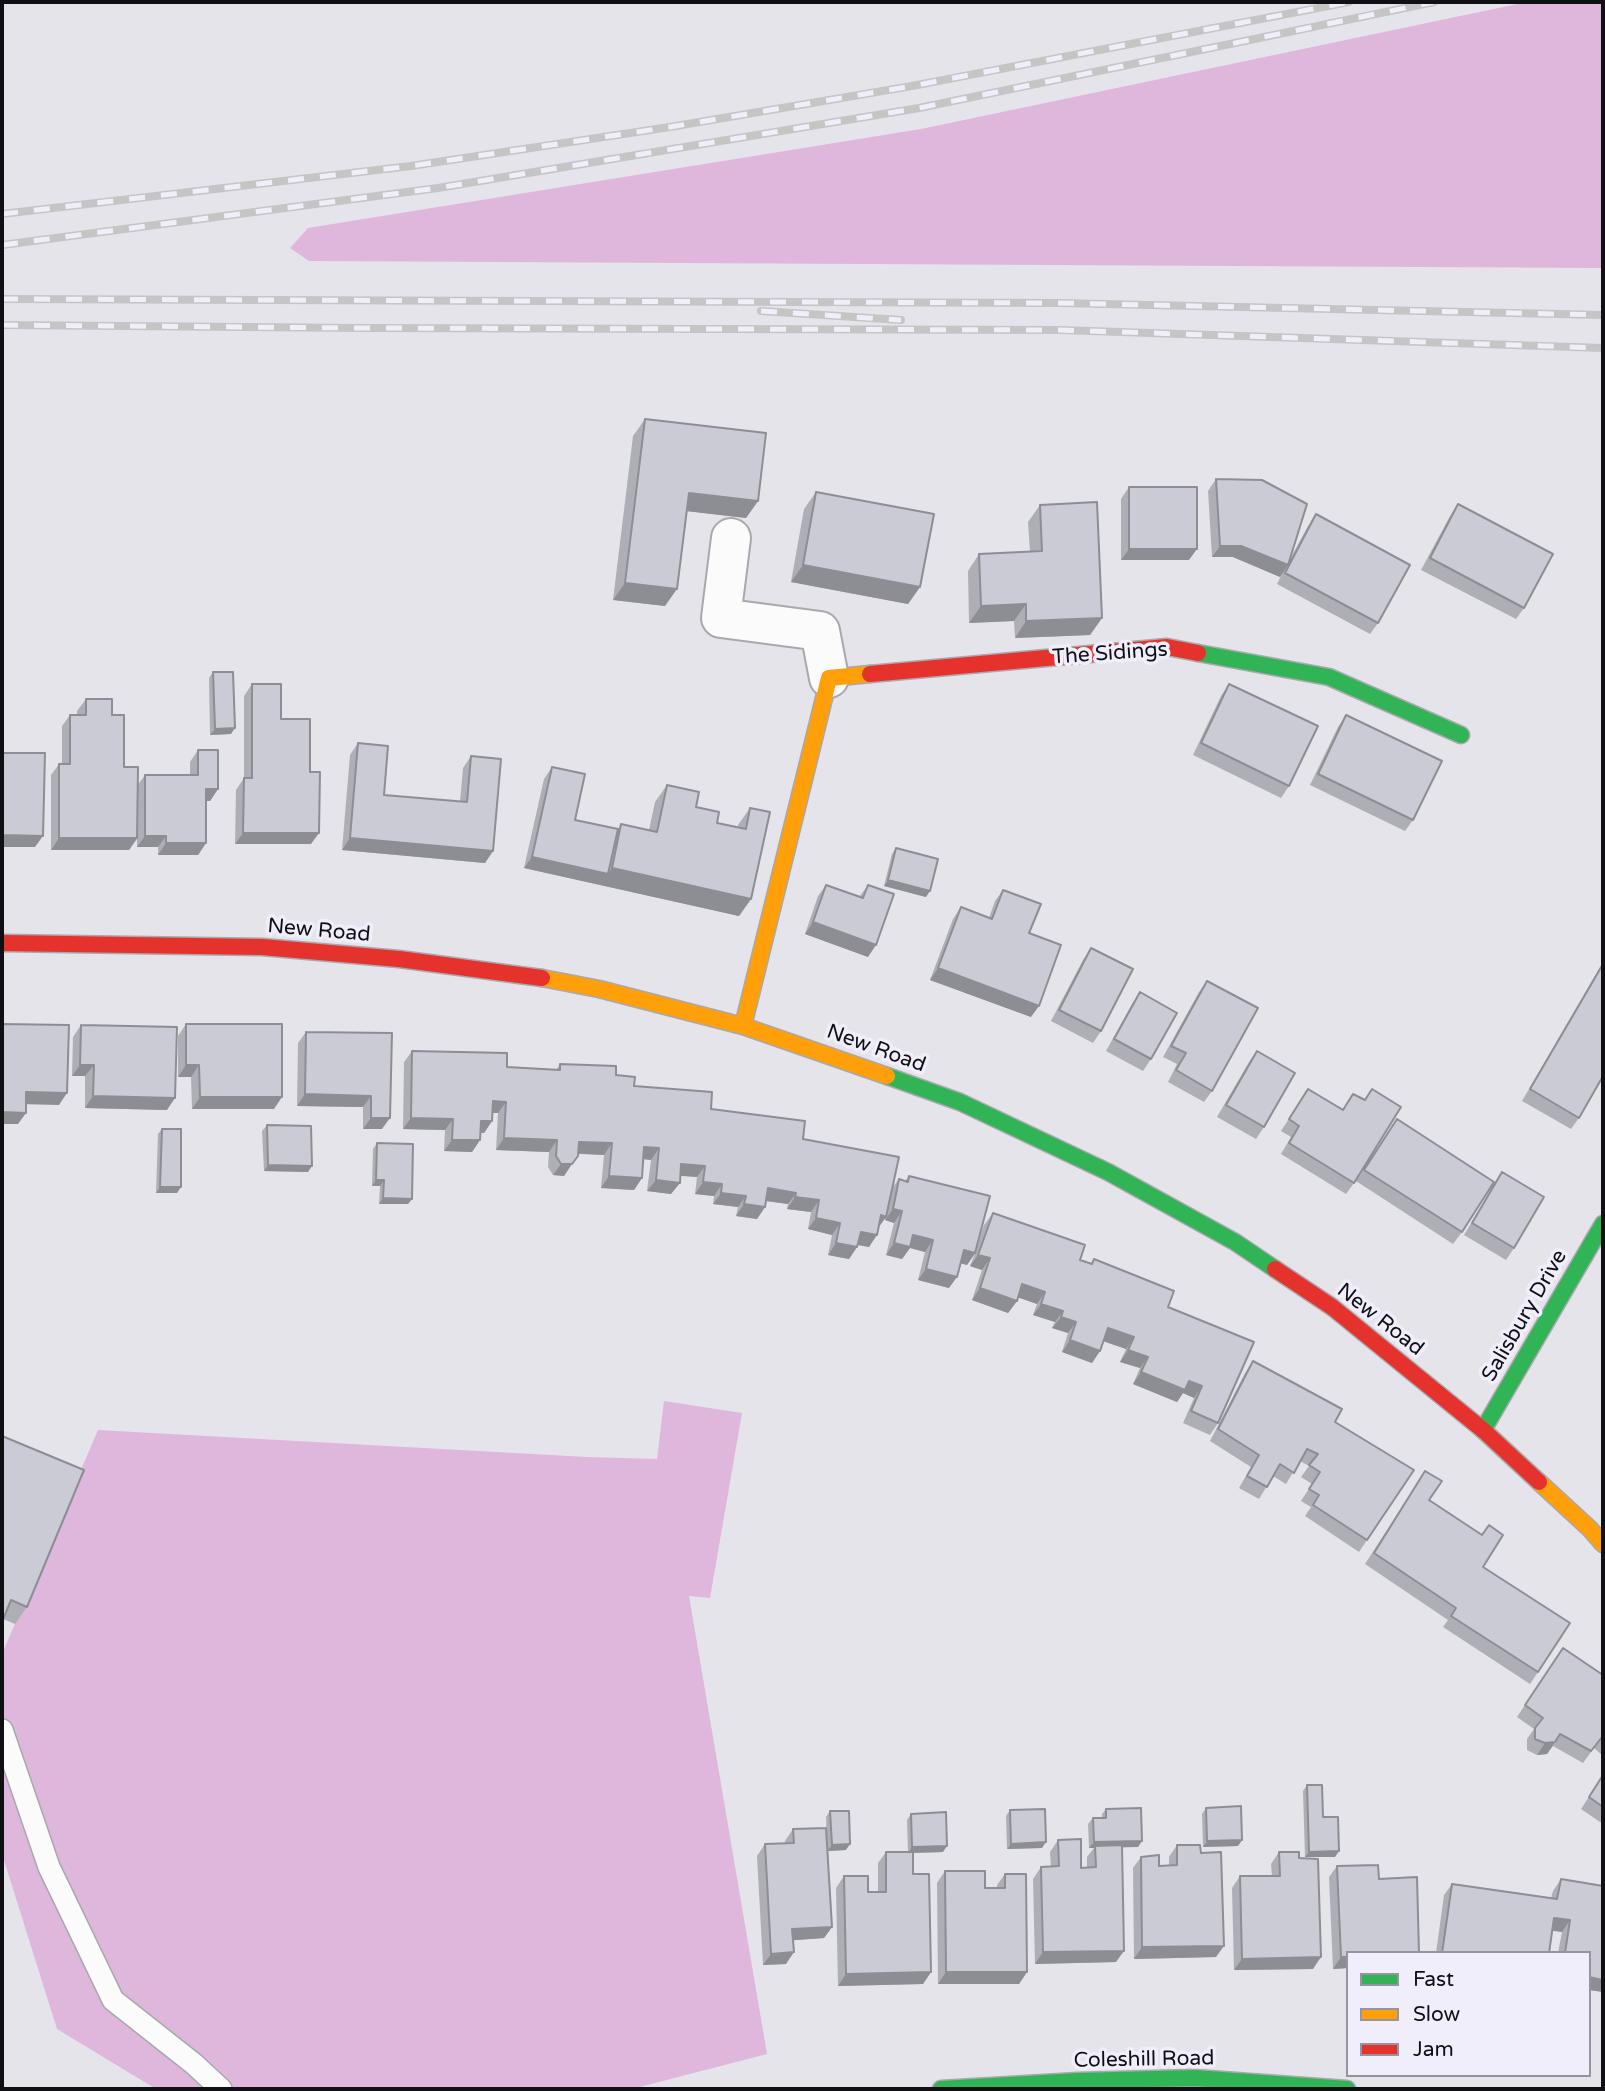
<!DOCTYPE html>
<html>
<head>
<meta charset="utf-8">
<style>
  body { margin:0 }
  #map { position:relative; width:1605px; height:2091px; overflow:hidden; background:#e5e4eb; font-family:"Varela Round",sans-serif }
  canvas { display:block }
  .frame { position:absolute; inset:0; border:4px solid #100f14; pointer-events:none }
  .legend { position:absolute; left:1346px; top:1951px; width:245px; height:126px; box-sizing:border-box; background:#f0eefb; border:2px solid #96959f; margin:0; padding:9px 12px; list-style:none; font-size:21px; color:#100f14 }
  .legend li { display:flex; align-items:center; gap:14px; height:35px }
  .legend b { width:35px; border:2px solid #96959f }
</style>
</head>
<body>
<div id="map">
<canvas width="1605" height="2091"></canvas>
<div class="frame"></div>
<ul class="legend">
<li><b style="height:9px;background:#30b455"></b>Fast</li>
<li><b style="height:9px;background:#ff9f0a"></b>Slow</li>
<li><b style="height:9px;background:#e5322d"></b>Jam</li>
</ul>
</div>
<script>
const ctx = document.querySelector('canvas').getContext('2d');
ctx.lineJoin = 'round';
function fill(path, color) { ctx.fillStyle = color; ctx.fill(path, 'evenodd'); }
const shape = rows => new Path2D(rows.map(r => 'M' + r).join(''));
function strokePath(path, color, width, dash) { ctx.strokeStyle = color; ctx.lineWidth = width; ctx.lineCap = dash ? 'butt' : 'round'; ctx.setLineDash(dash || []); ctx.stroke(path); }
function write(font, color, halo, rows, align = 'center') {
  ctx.font = font + ' "Varela Round",sans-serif'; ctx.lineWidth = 7; ctx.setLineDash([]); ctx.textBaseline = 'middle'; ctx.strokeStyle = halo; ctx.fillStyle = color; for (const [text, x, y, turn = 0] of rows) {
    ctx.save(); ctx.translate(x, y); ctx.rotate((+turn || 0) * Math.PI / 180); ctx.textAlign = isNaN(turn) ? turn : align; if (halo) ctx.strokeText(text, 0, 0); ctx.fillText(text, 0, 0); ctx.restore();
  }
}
const green = shape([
  [1527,2,1603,2,1603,268,309,261,290,248,308,228,921,129],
  [664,1401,742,1413,710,1598,689,1596,767,2054,632,2089,156,2089,57,2029,2,1854,2,1654,98,1430,587,1457,657,1459]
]);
const lane = shape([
  [2,1730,49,1867,113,2000,194,2064,221,2089]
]);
const street = shape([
  [731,538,721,618,820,631,829,678]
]);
const fast = shape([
  [1198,653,1329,677,1461,735],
  [887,1076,960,1102,1108,1172,1235,1242,1275,1269],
  [1483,1430,1603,1224],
  [941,2089,1078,2081,1194,2078,1347,2089]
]);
const slow = shape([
  [542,978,599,989,743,1026,887,1076],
  [743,1026,829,678,870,674],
  [1539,1482,1590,1529,1603,1544]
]);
const jam = shape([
  [870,674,1167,647,1198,653],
  [2,943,262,947,399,959,542,978],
  [1275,1269,1332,1307,1483,1430,1539,1482]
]);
const rail = shape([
  [2,214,411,166,670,127,912,86,1349,2],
  [2,245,438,188,919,108,1434,2],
  [2,299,1059,303,1603,315],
  [761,311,901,320],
  [2,325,362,328,1060,330,1603,348]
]);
const wall = shape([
  [645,419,758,501,746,518,687,511,665,606,613,600,633,436],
  [1216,479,1290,559,1308,526,1316,514,1378,623,1370,634,1277,584,1282,574,1280,577,1233,557,1212,557,1208,491],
  [1129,487,1189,560,1121,560,1121,499],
  [816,492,920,587,908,604,791,582,804,509],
  [1458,504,1524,608,1516,619,1421,570,1450,516],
  [1040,505,1102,618,1090,635,1015,638,1014,621,969,623,968,571,979,554,1030,552,1028,522],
  [213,672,231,734,210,735,209,678],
  [252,684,281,719,311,844,235,844,236,790,244,778,244,696],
  [1229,684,1289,786,1281,798,1193,755,1221,696],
  [86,699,112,715,124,767,137,786,145,775,190,775,190,762,198,750,218,789,210,801,206,801,206,843,198,855,158,855,158,847,137,847,137,839,129,850,51,850,51,775,59,764,62,764,62,726,70,715,77,715,77,711],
  [1346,715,1413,820,1405,831,1310,785,1338,727],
  [358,743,384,795,460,802,463,768,471,756,493,851,485,863,342,850,350,755],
  [552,767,575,820,618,829,621,824,649,830,655,802,667,785,717,823,738,827,738,825,750,808,751,899,739,916,524,868,544,779],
  [896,848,926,897,884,886,892,854],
  [826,885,860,896,868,885,868,957,805,934,818,896],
  [1003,890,1029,933,1031,1017,930,980,953,919,961,907,989,918,995,901],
  [1091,948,1101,1031,1093,1043,1051,1021,1083,960],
  [1603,962,1603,1076,1579,1118,1571,1129,1522,1101],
  [1207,981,1212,1091,1204,1102,1168,1082,1177,1064,1163,1057,1199,992],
  [1140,992,1151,1059,1143,1071,1106,1051,1132,1004],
  [186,1024,274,1109,192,1109,191,1077,178,1077,178,1036],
  [81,1025,167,1110,85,1108,85,1076,72,1076,73,1037],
  [306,1032,392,1033,382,1129,363,1129,363,1107,297,1106,298,1043],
  [412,1051,507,1067,556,1070,560,1064,616,1075,634,1086,803,1139,892,1188,899,1179,905,1181,909,1176,975,1252,984,1225,993,1213,1080,1260,1091,1264,1094,1259,1168,1307,1218,1423,1210,1435,1183,1423,1194,1398,1183,1393,1177,1402,1133,1384,1140,1368,1120,1362,1126,1349,1103,1341,1100,1351,1092,1363,1062,1352,1068,1333,1052,1328,1055,1322,1033,1315,1037,1304,1018,1297,1017,1301,1008,1313,972,1300,982,1270,970,1266,975,1254,967,1265,960,1263,949,1288,918,1280,925,1252,910,1248,902,1259,886,1255,894,1223,885,1220,885,1218,879,1227,869,1247,858,1245,857,1247,849,1259,828,1255,832,1235,808,1229,811,1212,787,1209,788,1204,766,1201,765,1207,757,1219,736,1216,738,1207,713,1204,714,1196,695,1194,697,1177,680,1176,671,1194,647,1191,651,1160,643,1159,642,1178,634,1190,601,1188,604,1155,578,1154,564,1176,553,1175,548,1167,549,1152,496,1150,498,1113,493,1113,492,1121,484,1133,480,1133,480,1140,472,1152,444,1151,445,1130,403,1129,404,1062],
  [1257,1051,1264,1127,1256,1139,1217,1117,1249,1062],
  [1308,1089,1343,1109,1353,1094,1354,1183,1346,1194,1281,1154,1291,1137,1281,1131],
  [1397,1119,1462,1232,1453,1244,1356,1181],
  [267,1125,308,1172,264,1171,262,1131],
  [162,1129,177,1193,156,1193,158,1134],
  [377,1143,412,1199,408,1204,379,1204,380,1186,372,1186,373,1149],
  [1502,1172,1514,1248,1506,1260,1464,1235],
  [1253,1361,1335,1422,1414,1470,1359,1552,1305,1516,1311,1507,1301,1501,1312,1484,1301,1477,1309,1466,1300,1461,1286,1484,1273,1476,1259,1499,1239,1488,1251,1467,1210,1441,1245,1373],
  [2,1436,27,1607,15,1624,3,1619],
  [1425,1471,1429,1500,1483,1567,1538,1672,1530,1684,1443,1627,1448,1620,1365,1564],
  [1563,1648,1603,1675,1603,1756,1594,1748,1583,1763,1553,1746,1547,1754,1537,1755,1527,1750,1527,1739,1534,1729,1517,1717],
  [1603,1775,1603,1824,1581,1809],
  [1307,1785,1323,1817,1335,1857,1305,1857,1303,1791],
  [1206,1808,1242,1840,1238,1846,1203,1847,1202,1814],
  [1106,1809,1142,1841,1138,1847,1122,1847,1116,1962,1035,1964,1033,1879,1041,1867,1051,1867,1050,1852,1058,1840,1081,1868,1087,1867,1087,1857,1094,1848,1089,1848,1088,1824,1093,1818,1102,1818,1102,1814],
  [1010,1810,1042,1848,1007,1849,1006,1816],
  [830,1811,846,1850,828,1851,832,1927,824,1938,793,1940,786,1964,763,1965,757,1856,765,1844,785,1843,785,1841,793,1829,827,1844,826,1817],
  [911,1814,943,1852,913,1853,913,1874,931,1972,923,1984,838,1986,836,1888,844,1876,868,1892,878,1892,878,1863,886,1852,908,1852,907,1820],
  [1177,1845,1216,1957,1134,1959,1133,1868,1141,1857,1159,1866,1169,1865,1169,1857],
  [1279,1852,1299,1858,1313,1969,1234,1970,1232,1888,1240,1876,1272,1876,1271,1864],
  [1337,1866,1379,1879,1348,1953,1348,1968,1333,1969,1329,1877],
  [945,1871,985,1888,997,1888,997,1885,1005,1874,1027,1972,1019,1984,938,1984,937,1883],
  [1561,1879,1603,1886,1603,1992,1589,1990,1589,1953,1558,1953,1562,1932,1552,1930,1549,1953,1436,1953,1444,1895,1452,1884,1551,1898,1553,1891]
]);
const shadedWall = shape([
  [689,493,758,501,746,518,677,510],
  [1220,546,1241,546,1288,565,1280,577,1233,557,1212,557],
  [1129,549,1197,549,1189,560,1121,560],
  [803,565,920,587,908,604,791,582],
  [625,583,677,589,665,606,613,600],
  [1026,604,1014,621,969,623,981,606],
  [1102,618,1090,635,1015,638,1026,621],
  [235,728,231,734,210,735,215,729],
  [206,789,218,789,210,801,198,801],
  [243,833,319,833,311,844,235,844],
  [2,835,43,836,35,847,2,847],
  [145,836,166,836,158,847,137,847],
  [59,838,137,838,129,850,51,850],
  [350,838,493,851,485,863,342,850],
  [166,843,206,843,198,855,158,855],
  [532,857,608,874,612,868,751,899,739,916,524,868],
  [888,880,930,891,926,897,884,886],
  [813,922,876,945,868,957,805,934],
  [938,968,1039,1006,1031,1017,930,980],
  [80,1065,94,1065,85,1076,72,1076],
  [186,1065,199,1065,191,1077,178,1077],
  [26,1092,67,1093,59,1105,18,1104],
  [305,1094,371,1096,363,1107,297,1106],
  [93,1096,175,1098,167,1110,85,1108],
  [200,1097,282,1097,274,1109,192,1109],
  [493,1101,506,1102,498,1113,485,1113],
  [2,1112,26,1113,18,1124,2,1124],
  [371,1118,390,1118,382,1129,363,1129],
  [411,1118,453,1119,445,1130,403,1129],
  [481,1121,492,1121,484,1133,473,1132],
  [504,1138,557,1140,549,1152,496,1150],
  [452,1140,480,1140,472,1152,444,1151],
  [579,1142,612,1143,604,1155,571,1153],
  [644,1147,659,1148,651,1160,635,1158],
  [561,1164,572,1164,564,1176,553,1175],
  [681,1164,705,1166,697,1177,673,1175],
  [268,1165,312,1166,308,1172,264,1171],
  [609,1176,642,1178,634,1190,601,1188],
  [376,1180,384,1180,380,1186,372,1186],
  [656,1180,680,1183,671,1194,647,1191],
  [703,1182,722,1184,714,1196,695,1194],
  [160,1187,181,1187,177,1193,156,1193],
  [768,1188,796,1193,788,1204,759,1200],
  [721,1193,746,1196,738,1207,713,1204],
  [795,1197,819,1200,811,1212,787,1209],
  [383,1198,412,1199,408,1204,379,1204],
  [744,1204,765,1207,757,1219,736,1216],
  [893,1209,902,1211,894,1223,885,1220],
  [881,1215,886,1217,878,1228],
  [816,1218,840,1223,832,1235,808,1229],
  [861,1232,877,1235,869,1247,853,1244],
  [913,1235,933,1240,925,1252,910,1248,902,1259,886,1255,894,1243],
  [836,1243,857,1247,849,1259,828,1255],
  [964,1250,975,1253,967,1265,956,1262],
  [978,1255,990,1258,982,1270,970,1266],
  [926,1269,957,1277,949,1288,918,1280],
  [1022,1284,1045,1292,1037,1304,1014,1296],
  [980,1288,1017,1301,1008,1313,972,1300],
  [1041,1304,1063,1311,1055,1322,1033,1315],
  [1061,1317,1076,1322,1068,1333,1052,1328],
  [1108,1328,1134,1337,1126,1349,1100,1340],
  [1070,1340,1100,1351,1092,1363,1062,1352],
  [1128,1350,1148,1357,1140,1368,1120,1362],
  [1141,1372,1189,1381,1202,1386,1194,1398,1183,1393,1177,1402,1133,1384],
  [1555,1742,1547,1754,1537,1755,1545,1743],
  [1242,1840,1238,1846,1203,1847,1207,1841],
  [1142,1841,1138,1847,1095,1848,1095,1846,1094,1848,1089,1848,1094,1842],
  [1046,1842,1042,1848,1007,1849,1011,1844],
  [850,1844,846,1850,827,1851,832,1845],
  [947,1846,943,1852,908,1853,912,1847],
  [1339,1851,1335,1857,1305,1857,1309,1852],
  [1554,1918,1570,1920,1562,1932,1546,1930],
  [832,1927,824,1938,784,1941,792,1929],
  [1224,1946,1216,1957,1134,1959,1142,1947],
  [1124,1951,1116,1962,1035,1964,1043,1952],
  [794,1952,786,1964,763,1965,771,1954],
  [1321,1957,1313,1969,1234,1970,1242,1959],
  [1341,1957,1348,1957,1348,1968,1333,1969],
  [931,1972,923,1984,838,1986,846,1974],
  [946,1972,1027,1972,1019,1984,938,1984],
  [1589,1977,1603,1980,1603,1992,1589,1990]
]);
const building = shape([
  [645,419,766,433,758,501,689,493,677,589,625,583,645,419],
  [1216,479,1262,480,1307,504,1288,565,1241,546,1220,546,1216,479],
  [1129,487,1197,487,1197,549,1129,549,1129,487],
  [816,492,934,514,920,587,803,565,816,492],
  [1097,502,1102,618,1026,621,1026,604,981,606,979,554,1042,551,1040,505,1097,502],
  [1458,504,1553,554,1524,608,1430,558,1458,504],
  [1316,514,1410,565,1378,623,1285,573,1316,514],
  [213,672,233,672,235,728,215,729,213,672],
  [252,684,281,684,281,719,310,719,310,772,320,772,319,833,243,833,244,778,252,778,252,684],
  [1229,684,1318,726,1289,786,1201,743,1229,684],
  [86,699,112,699,112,715,124,715,124,767,138,767,137,838,59,838,59,764,70,764,70,715,86,715,86,699],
  [1346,715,1442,761,1413,820,1318,774,1346,715],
  [358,743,388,746,384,795,467,802,471,756,501,759,493,851,350,838,358,743],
  [198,750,218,750,218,789,206,789,206,843,166,843,166,836,145,836,145,775,198,775,198,750],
  [2,753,45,753,43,836,2,835,2,753],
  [552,767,585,774,575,820,618,829,608,874,532,857,552,767],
  [667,785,699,792,696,807,719,812,717,823,746,829,750,808,770,812,751,899,612,868,621,824,657,832,667,785],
  [896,848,938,859,930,891,888,880,896,848],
  [826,885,863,898,868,885,894,894,876,945,813,922,826,885],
  [1003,890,1041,904,1029,933,1061,945,1039,1006,938,968,961,907,992,919,1003,890],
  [1091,948,1133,969,1101,1031,1059,1010,1091,948],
  [1603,964,1603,1076,1579,1118,1530,1089,1603,964],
  [1207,981,1258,1008,1212,1091,1176,1070,1186,1053,1171,1046,1207,981],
  [1140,992,1177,1013,1151,1059,1114,1039,1140,992],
  [2,1024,69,1025,67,1093,26,1092,26,1113,2,1112,2,1024],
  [186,1024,282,1024,282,1097,200,1097,199,1065,186,1065,186,1024],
  [81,1025,177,1027,175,1098,93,1096,94,1065,80,1065,81,1025],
  [306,1032,392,1033,390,1118,371,1118,371,1096,305,1094,306,1032],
  [412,1051,507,1053,507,1067,560,1070,560,1064,616,1066,616,1075,635,1077,634,1086,712,1092,711,1109,805,1121,803,1139,899,1157,886,1217,881,1215,877,1235,861,1232,857,1247,836,1243,840,1223,816,1218,819,1200,795,1197,796,1193,768,1188,765,1207,744,1204,746,1196,721,1193,722,1184,703,1182,705,1166,681,1164,680,1183,656,1180,659,1148,644,1147,642,1178,609,1176,612,1143,579,1142,578,1156,572,1164,561,1164,556,1156,557,1140,504,1138,506,1102,493,1101,492,1121,481,1121,480,1140,452,1140,453,1119,411,1118,412,1051],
  [1257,1051,1295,1073,1264,1127,1226,1105,1257,1051],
  [1308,1089,1343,1110,1353,1094,1365,1100,1372,1089,1401,1107,1354,1183,1289,1143,1299,1126,1289,1119,1308,1089],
  [1397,1119,1494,1182,1462,1232,1364,1170,1397,1119],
  [267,1125,311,1126,312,1166,268,1165,267,1125],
  [162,1129,181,1129,181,1187,160,1187,162,1129],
  [377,1143,413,1144,412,1199,383,1198,384,1180,376,1180,377,1143],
  [1502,1172,1544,1197,1514,1248,1472,1223,1502,1172],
  [909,1176,990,1196,975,1253,964,1250,957,1277,926,1269,933,1240,913,1235,910,1247,894,1243,902,1211,893,1209,899,1179,908,1182,909,1176],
  [993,1213,1085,1245,1080,1260,1092,1264,1094,1259,1174,1291,1168,1307,1254,1342,1218,1423,1191,1411,1202,1386,1189,1381,1185,1390,1141,1372,1148,1357,1128,1350,1134,1337,1108,1328,1100,1351,1070,1340,1076,1322,1061,1317,1063,1311,1041,1304,1045,1292,1022,1284,1017,1301,980,1288,990,1258,978,1255,993,1213],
  [1253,1361,1342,1409,1335,1422,1414,1470,1367,1540,1313,1505,1319,1495,1309,1489,1320,1472,1309,1465,1318,1454,1307,1449,1294,1473,1280,1464,1267,1487,1247,1476,1259,1455,1218,1429,1253,1361],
  [2,1436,84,1470,27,1607,11,1600,2,1622,2,1436],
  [1425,1471,1442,1481,1429,1500,1482,1535,1489,1525,1503,1535,1483,1567,1570,1623,1538,1672,1451,1616,1456,1608,1374,1553,1425,1471],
  [1563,1648,1603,1675,1603,1738,1602,1737,1591,1751,1560,1734,1555,1742,1545,1743,1535,1739,1535,1728,1543,1718,1525,1705,1563,1648],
  [1603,1775,1603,1807,1589,1797,1603,1775],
  [1307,1785,1322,1785,1323,1817,1338,1817,1339,1851,1309,1852,1307,1785],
  [1241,1806,1242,1840,1207,1841,1206,1808,1241,1806],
  [1141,1808,1142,1841,1094,1842,1093,1818,1106,1818,1106,1809,1141,1808],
  [1045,1809,1046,1842,1011,1844,1010,1810,1045,1809],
  [830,1811,849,1811,850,1844,832,1845,830,1811],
  [946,1812,947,1846,912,1847,911,1814,946,1812],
  [826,1828,832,1927,792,1929,794,1952,771,1954,765,1844,794,1843,793,1829,826,1828],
  [1081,1839,1081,1868,1096,1867,1095,1846,1122,1845,1124,1951,1043,1952,1041,1867,1059,1866,1058,1840,1081,1839],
  [1177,1845,1200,1845,1201,1853,1221,1852,1224,1946,1142,1947,1141,1857,1159,1855,1159,1866,1177,1865,1177,1845],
  [886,1852,913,1852,913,1874,929,1874,931,1972,846,1974,844,1876,868,1876,868,1892,886,1892,886,1852],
  [1279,1852,1299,1852,1299,1858,1318,1859,1321,1957,1242,1959,1240,1876,1280,1876,1279,1852],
  [1378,1865,1379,1879,1417,1877,1419,1953,1348,1953,1348,1957,1341,1957,1337,1866,1378,1865],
  [945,1871,985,1871,985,1888,1005,1888,1005,1874,1026,1874,1027,1972,946,1972,945,1871],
  [1561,1879,1603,1886,1603,1980,1589,1977,1589,1953,1565,1953,1570,1920,1554,1918,1549,1953,1442,1953,1452,1884,1557,1899,1561,1879]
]);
const streetNames = [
  ["The Sidings",1110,654,-4],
  ["New Road",319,931,5],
  ["New Road",876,1049,20],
  ["Salisbury Drive",1525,1316,-60],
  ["New Road",1380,1320,38],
  ["Coleshill Road",1144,2060,-1]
];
fill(green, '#e0b7dc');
strokePath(lane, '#a8a8ad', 24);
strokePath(street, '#a8a8ad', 42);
strokePath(fast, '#a8a8ad', 19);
strokePath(slow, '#a8a8ad', 19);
strokePath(jam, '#a8a8ad', 19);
strokePath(lane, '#fbfbfc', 21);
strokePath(street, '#fbfbfc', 38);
strokePath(fast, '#30b455', 16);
strokePath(slow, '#ff9f0a', 16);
strokePath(jam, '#e5322d', 16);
strokePath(rail, '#c5c5c6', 8);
strokePath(rail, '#f0eefb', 5, [16]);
fill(wall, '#aeafb6');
fill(shadedWall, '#8d8e94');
fill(building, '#cacbd4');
strokePath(building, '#8d8e94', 2);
write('21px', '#100f14', '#f0eefb', streetNames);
</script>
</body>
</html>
